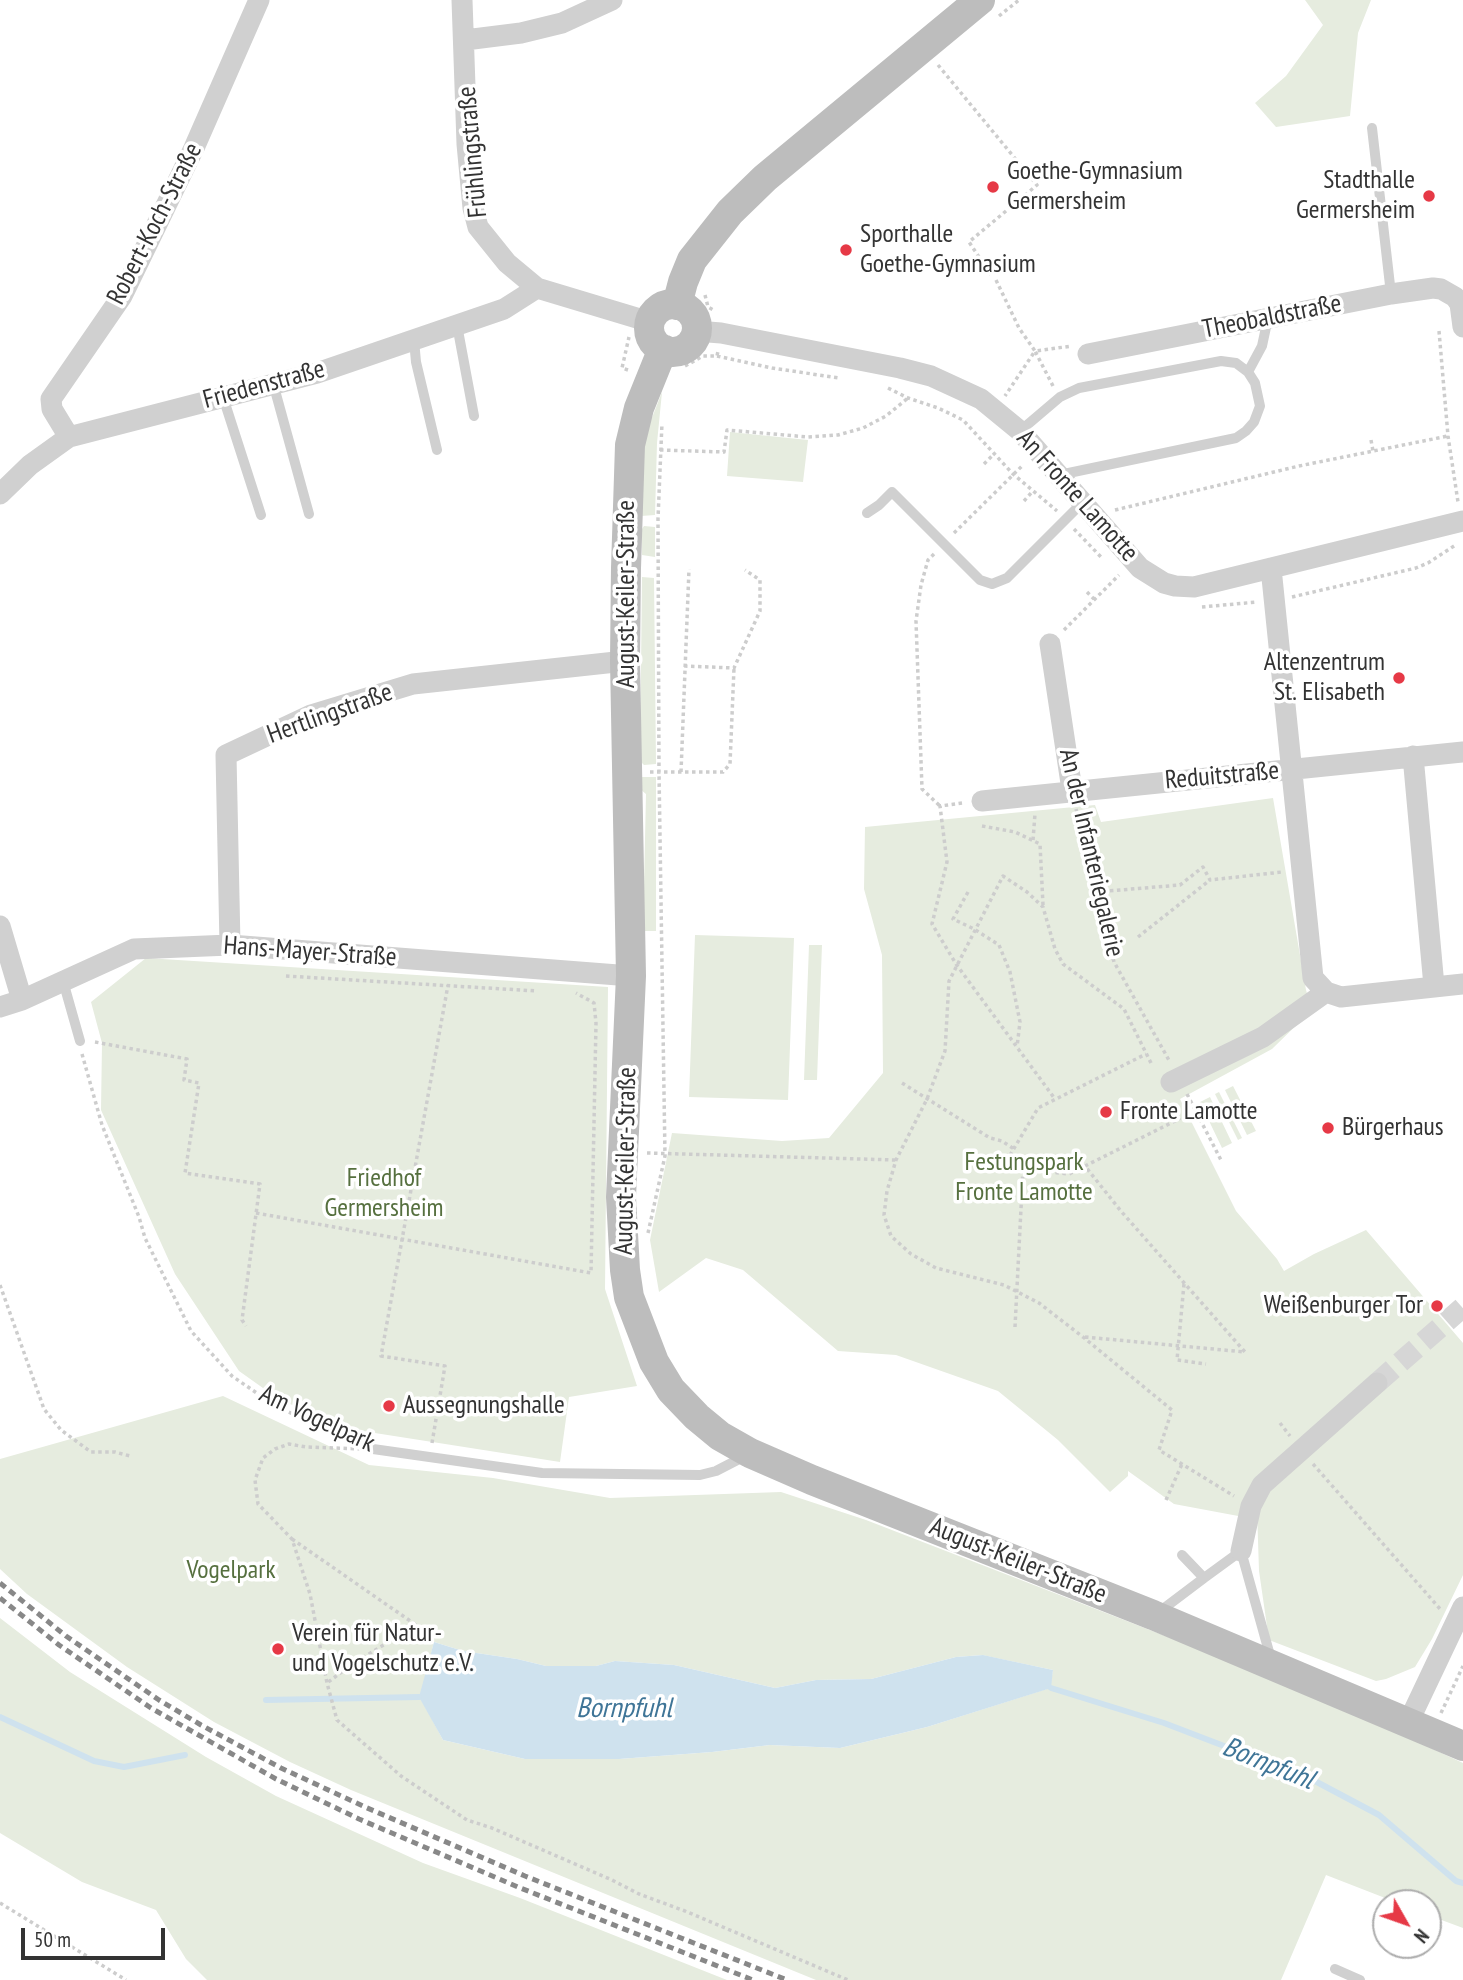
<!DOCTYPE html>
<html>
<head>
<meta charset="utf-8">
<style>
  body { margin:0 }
  #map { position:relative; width:1463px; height:1980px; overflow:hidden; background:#fff; font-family:"PT Sans Narrow",sans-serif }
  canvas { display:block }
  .north { position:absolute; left:1372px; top:1889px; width:70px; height:70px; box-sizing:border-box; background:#fff; border:2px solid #adadad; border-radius:50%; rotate:130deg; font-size:19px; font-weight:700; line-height:28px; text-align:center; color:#333 }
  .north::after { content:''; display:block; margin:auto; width:24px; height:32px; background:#e63946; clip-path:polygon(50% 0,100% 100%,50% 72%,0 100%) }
  .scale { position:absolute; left:21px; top:1928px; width:144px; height:32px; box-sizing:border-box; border:4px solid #333; border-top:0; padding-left:9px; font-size:21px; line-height:24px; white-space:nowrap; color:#333; -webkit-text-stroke:5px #fff; paint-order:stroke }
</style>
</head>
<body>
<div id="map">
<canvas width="1463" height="1980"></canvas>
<div class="north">N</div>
<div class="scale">50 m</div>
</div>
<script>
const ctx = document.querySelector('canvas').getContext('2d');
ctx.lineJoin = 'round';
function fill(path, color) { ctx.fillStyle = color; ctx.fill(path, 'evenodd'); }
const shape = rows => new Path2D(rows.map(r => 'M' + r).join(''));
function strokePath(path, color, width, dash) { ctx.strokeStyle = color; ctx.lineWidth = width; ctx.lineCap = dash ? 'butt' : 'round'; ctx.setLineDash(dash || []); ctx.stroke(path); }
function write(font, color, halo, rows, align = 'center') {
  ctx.font = font + ' "PT Sans Narrow",sans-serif'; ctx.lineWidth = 7; ctx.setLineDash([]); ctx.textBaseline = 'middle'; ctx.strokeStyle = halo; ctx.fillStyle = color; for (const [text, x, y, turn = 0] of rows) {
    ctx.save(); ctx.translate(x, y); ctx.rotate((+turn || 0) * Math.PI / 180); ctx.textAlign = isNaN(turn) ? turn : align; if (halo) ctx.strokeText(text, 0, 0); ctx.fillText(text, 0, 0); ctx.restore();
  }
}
const green = shape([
  [1305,0,1371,0,1358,33,1350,116,1276,127,1255,103,1286,76,1323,25],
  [662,392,657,443,655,515,641,516,639,467,646,433],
  [730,432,808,440,803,482,727,476],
  [644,526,655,527,655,557,642,555,642,529],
  [642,577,654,578,656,764,644,765,640,761],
  [642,777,656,777,656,931,643,931,646,794,640,789,639,782],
  [1273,798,1306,990,1312,1010,1272,1049,1180,1099,1236,1211,1277,1259,1284,1271,1314,1254,1366,1230,1463,1343,1463,1575,1432,1639,1415,1667,1386,1679,1376,1681,1269,1640,1259,1571,1257,1510,1249,1518,1174,1504,1128,1471,1128,1476,1110,1492,1058,1440,998,1391,896,1355,838,1351,743,1270,706,1258,659,1292,650,1240,672,1133,782,1141,829,1138,883,1073,882,955,864,889,865,827,1095,805,1101,822],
  [695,935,794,938,788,1100,689,1097],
  [809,945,822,945,817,1080,804,1080],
  [146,958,608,987,605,1289,637,1386,569,1397,560,1462,343,1428,277,1398,239,1371,175,1274,101,1110,102,1043,91,1002],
  [1233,1086,1256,1131,1247,1135,1225,1090],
  [1219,1092,1242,1138,1238,1140,1215,1094],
  [1210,1097,1232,1143,1222,1148,1200,1102],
  [223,1396,369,1465,493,1478,610,1498,781,1492,866,1520,1310,1692,1463,1763,1463,1928,1428,1915,1428,1903,1398,1903,1326,1875,1281,1980,816,1980,351,1790,290,1762,214,1722,127,1667,27,1594,0,1569,0,1459],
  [434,1642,463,1651,517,1659,546,1666,596,1666,615,1661,674,1665,775,1688,816,1680,871,1679,956,1657,982,1655,1053,1670,1050,1688,927,1727,840,1748,770,1745,712,1752,619,1759,525,1759,443,1740,420,1697],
  [0,1618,70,1672,206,1757,276,1796,423,1863,520,1898,727,1980,207,1980,186,1959,156,1910,82,1882,0,1833]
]);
const water = shape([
  [434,1642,463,1651,517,1659,546,1666,596,1666,615,1661,674,1665,775,1688,816,1680,871,1679,956,1657,983,1655,1053,1670,1051,1688,927,1727,840,1748,770,1745,712,1752,619,1759,525,1759,443,1740,419,1697]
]);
const stream = shape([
  [1051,1688,1164,1723,1313,1780,1379,1815,1456,1881,1463,1883],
  [266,1700,419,1697],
  [0,1717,94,1761,124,1767,185,1755]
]);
const streetTunnel = shape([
  [1377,1383,1463,1307]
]);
const path = shape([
  [999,16,1019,0],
  [938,65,1037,185,969,242,991,275],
  [996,280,1019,328,1035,351,1005,396],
  [705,295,708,307,715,311],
  [1439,331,1448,436,1458,502],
  [717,356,772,368,839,378],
  [685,366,703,356,717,356,718,351],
  [628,370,622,368,629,337],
  [1053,386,1035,351,1072,346],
  [888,388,908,398,938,408,963,420,1013,474,1057,511],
  [1371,440,1373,451],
  [660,450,724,452,727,430,808,437,838,435,863,428,886,416,908,398],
  [984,464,994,454],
  [1024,501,1032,492],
  [1115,510,1299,466,1448,436],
  [1074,529,1103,559],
  [954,533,1023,465],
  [934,554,928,560,921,585,916,621,922,789,940,806],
  [1087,592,1094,599],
  [1292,597,1416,568,1428,563,1457,544],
  [1202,607,1257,602],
  [1064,630,1119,575],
  [684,666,734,668,760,611,760,580,745,570],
  [650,772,723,772,730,764,734,668],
  [681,772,689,569],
  [962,803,940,806,947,862,932,924,956,964,1055,1099],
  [1076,809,1114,962,1170,1062],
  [982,826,1015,832,1040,844,1043,905],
  [1033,840,1035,814],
  [968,892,953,919,974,929,999,945,1010,972,1020,1022,1017,1047],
  [1096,892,1180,885,1203,867,1210,880,1282,872],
  [1138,937,1210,880],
  [286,976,537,991],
  [95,1042,187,1059,184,1080,199,1083,185,1173,260,1184,242,1320,246,1326],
  [82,1054,102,1125,139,1217,145,1238,191,1331,232,1376,277,1407,362,1444],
  [1151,1063,1124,1009,1063,964,1055,949,1043,907,1027,892,1003,876,949,981,945,1051,927,1099,896,1160,887,1191,884,1215,891,1236,911,1254,936,1268,1004,1285,1039,1303,1083,1337,1172,1410,1159,1450,1234,1496],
  [902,1083,990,1138,1002,1141,1014,1149],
  [1187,1094,1222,1162],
  [647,1153,896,1160],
  [1085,1166,1069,1174,1003,1167,1038,1108,1146,1054],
  [256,1213,591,1273,596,1023,594,1003,576,993],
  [648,1233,665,1156,659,772,658,519,662,423],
  [1184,1284,1177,1360,1206,1364],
  [0,1285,44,1409,61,1430,91,1452,115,1452,130,1456],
  [1015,1327,1023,1169],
  [1085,1337,1245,1352,1120,1210,1085,1166,1179,1119,1171,1103],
  [1280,1423,1290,1436],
  [432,1443,445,1366,381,1356,448,985],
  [361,1449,306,1447,289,1444,275,1449,263,1458,255,1480,258,1504,292,1539,310,1594,327,1683,337,1720,401,1776,467,1820,492,1828,612,1880,639,1894,685,1911,848,1980],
  [1313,1464,1441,1610],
  [1166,1500,1182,1464],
  [292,1539,416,1625,351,1665,327,1683],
  [1441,1713,1463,1666],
  [0,1903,126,1980]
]);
const lane = shape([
  [1372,128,1391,294],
  [457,325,474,416],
  [414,340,416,362,437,450],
  [1248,372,1262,346,1268,318],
  [273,383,309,514],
  [223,397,261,515],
  [1020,431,1060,397,1079,388,1221,361,1236,363,1248,372,1255,383,1260,406,1254,422,1246,431,1236,438,1059,475],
  [867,513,879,505,892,492,980,580,992,584,1007,578,1083,502],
  [63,981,80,1041],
  [373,1449,542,1473,700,1475,716,1471,747,1455],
  [1204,1578,1241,1551,1271,1659],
  [1159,1612,1204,1578,1182,1555],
  [1335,1969,1360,1980]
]);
const street = shape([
  [462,0,467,144,473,208,478,227,507,263,537,288,650,322],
  [465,40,521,33,562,23,612,0],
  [696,331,721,333,900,368,931,376,981,399,1020,431,1140,568,1164,583,1175,586,1194,587,1463,521],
  [1088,354,1391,294,1433,288,1441,289,1455,297,1460,304,1463,327],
  [69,437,52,409,51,399,122,296,194,148,259,0],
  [0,494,30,465,69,437,317,373,504,309,537,288],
  [1271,568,1313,978,1326,992],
  [1050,644,1072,790],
  [1413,756,1434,986],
  [982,801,1463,752],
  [0,926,22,1000],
  [230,945,226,755,311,715,413,684,625,661],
  [1326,992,1341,997,1463,984],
  [0,1007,22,1000,134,949,230,945,631,976],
  [1171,1082,1263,1037,1326,992],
  [1241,1551,1251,1506,1262,1485,1377,1383],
  [1408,1723,1463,1607]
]);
const secondary = shape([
  '649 328a24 24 0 1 1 48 0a24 24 0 1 1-48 0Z',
  [677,305,683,282,692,260,730,212,765,178,980,0],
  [665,350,658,361,639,408,630,445,626,568,625,661,631,976,621,1197,625,1270,629,1297,654,1362,671,1390,697,1417,720,1436,750,1453,812,1480,1153,1615,1463,1746]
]);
const rail = shape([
  [0,1583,66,1636,159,1700,201,1725,281,1768,365,1807,525,1876,787,1980],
  [0,1598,59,1645,151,1708,276,1779,359,1819,518,1887,753,1980]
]);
const markers = [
  [993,187,7,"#e63946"],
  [1429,196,7,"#e63946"],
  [846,250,7,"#e63946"],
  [1399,678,7,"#e63946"],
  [1106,1112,7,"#e63946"],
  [1328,1128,7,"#e63946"],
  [1437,1306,7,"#e63946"],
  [389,1406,7,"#e63946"],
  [278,1649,7,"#e63946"]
];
const streetNames = [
  ["Frühlingstraße",473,152,-95],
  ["Robert-Koch-Straße",155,224,-63],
  ["Theobaldstraße",1272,317,-11],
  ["Friedenstraße",264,385,-15],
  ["An Fronte Lamotte",1077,496,48],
  ["August-Keiler-Straße",627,594,-90],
  ["Hertlingstraße",330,714,-20],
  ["Reduitstraße",1222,776,-5],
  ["An der Infanteriegalerie",1091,853,77],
  ["Hans-Mayer-Straße",310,952,4],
  ["August-Keiler-Straße",626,1161,-89],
  ["Am Vogelpark",317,1419,25],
  ["August-Keiler-Straße",1018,1561,22]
];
const poiNames = [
  ["Goethe-Gymnasium",1007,172],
  ["Germersheim",1007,202],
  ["Stadthalle",1415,181,"right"],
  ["Germersheim",1415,211,"right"],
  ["Sporthalle",860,235],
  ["Goethe-Gymnasium",860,265],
  ["Altenzentrum",1385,663,"right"],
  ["St. Elisabeth",1385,693,"right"],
  ["Fronte Lamotte",1120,1112],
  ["Bürgerhaus",1342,1128],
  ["Weißenburger Tor",1423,1306,"right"],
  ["Aussegnungshalle",403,1406],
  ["Verein für Natur-",292,1634],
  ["und Vogelschutz e.V.",292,1664]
];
const parkNames = [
  ["Festungspark",1024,1163],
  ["Fronte Lamotte",1024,1193],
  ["Friedhof",384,1179],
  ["Germersheim",384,1209],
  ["Vogelpark",231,1571]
];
const waterNames = [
  ["Bornpfuhl",624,1709],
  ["Bornpfuhl",1268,1764,22]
];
fill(green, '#e6ecdf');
fill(water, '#cfe2ee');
strokePath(stream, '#cfe2ee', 6);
strokePath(streetTunnel, '#d6d6d6', 21, [21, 10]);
strokePath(path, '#cdcdcd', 3.5, [3.5, 3.5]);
strokePath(lane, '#d0d0d0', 10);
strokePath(street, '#d0d0d0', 21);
strokePath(secondary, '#bdbdbd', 30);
strokePath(rail, '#888', 5, [7, 5]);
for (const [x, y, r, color] of markers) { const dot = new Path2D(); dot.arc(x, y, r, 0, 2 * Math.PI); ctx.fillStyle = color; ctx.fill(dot); strokePath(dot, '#fff', 2.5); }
write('26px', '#333', '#fff', streetNames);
write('26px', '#333', '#fff', poiNames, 'left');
write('26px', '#56703f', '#fff', parkNames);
write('italic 28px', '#3f7597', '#fff', waterNames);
</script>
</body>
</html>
